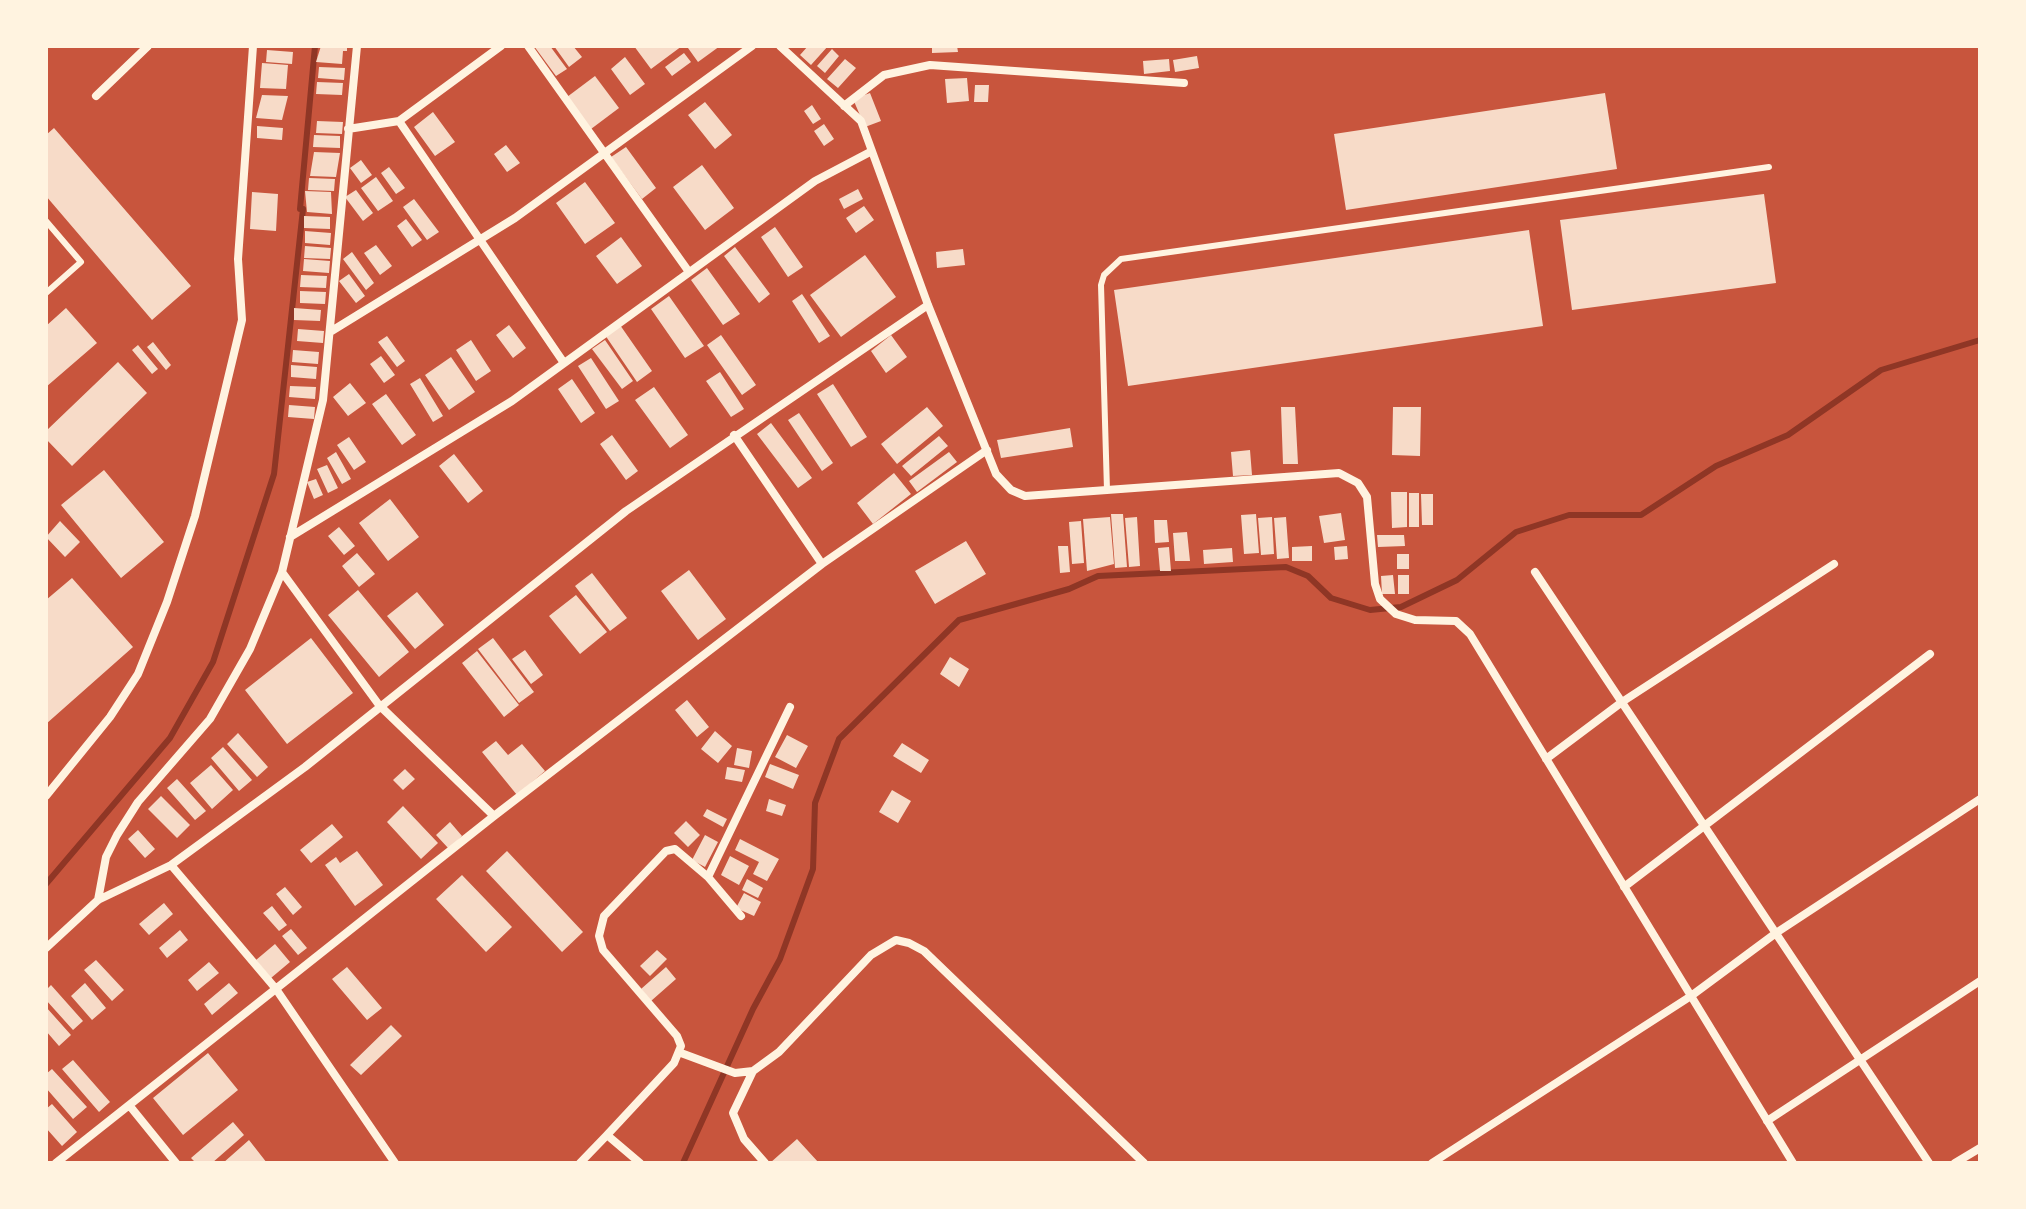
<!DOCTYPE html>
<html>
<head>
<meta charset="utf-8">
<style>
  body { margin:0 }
  #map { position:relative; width:2026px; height:1209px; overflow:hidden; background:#c8553d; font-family:"DM Sans",sans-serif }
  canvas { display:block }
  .frame { position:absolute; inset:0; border:48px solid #fff3e0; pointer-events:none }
</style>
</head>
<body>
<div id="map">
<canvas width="2026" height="1209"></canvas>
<div class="frame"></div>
</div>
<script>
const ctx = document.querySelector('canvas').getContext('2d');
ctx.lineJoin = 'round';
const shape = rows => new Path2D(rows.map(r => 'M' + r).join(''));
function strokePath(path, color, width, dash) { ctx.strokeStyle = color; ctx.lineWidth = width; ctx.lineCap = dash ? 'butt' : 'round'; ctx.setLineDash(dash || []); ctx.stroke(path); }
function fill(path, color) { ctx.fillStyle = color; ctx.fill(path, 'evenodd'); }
const stream = shape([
  [46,884,170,738,213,662,274,474,303,209,300,209,315,46],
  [683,1163,753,1009,780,959,813,869,815,803,839,739,959,620,1069,589,1098,576,1286,567,1308,576,1331,598,1370,610,1401,607,1457,580,1516,532,1569,515,1641,515,1716,466,1788,435,1881,370,1980,340]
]);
const building = shape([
  [321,46,347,46,347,51,343,51,342,64,316,62],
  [534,46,550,46,567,69,556,76],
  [554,46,573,46,582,57,569,67],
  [634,46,682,46,651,69],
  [691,46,720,46,698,62,688,48],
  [808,46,828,46,811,65,800,55],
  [932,46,957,46,958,52,932,53],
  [832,49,839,56,825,73,817,66],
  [267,50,293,52,292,64,266,62],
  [684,53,691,62,672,76,665,67],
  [1197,56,1199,68,1175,72,1173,60],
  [625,57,645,84,630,95,611,69],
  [845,59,856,68,838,88,827,79],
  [1169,59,1170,71,1144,74,1143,61],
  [262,63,288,65,286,89,260,88],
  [319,67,345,68,344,80,318,78],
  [595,76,619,108,591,129,567,97],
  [967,78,969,101,947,103,945,79],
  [317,82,343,83,342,95,316,94],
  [975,85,989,85,988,102,974,102],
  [870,93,881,121,865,127,853,99],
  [1605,93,1617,169,1346,210,1334,134],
  [262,95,288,96,282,120,256,118],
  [705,102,732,135,715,149,688,115],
  [812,105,821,119,813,124,804,111],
  [433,112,455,142,435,156,414,127],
  [317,121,343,122,342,134,316,133],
  [824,124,834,139,824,146,814,131],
  [257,126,283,128,282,140,257,138],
  [54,128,191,286,152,320,46,196,46,135],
  [314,135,340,136,340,148,313,147],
  [506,145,520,163,507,172,494,154],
  [626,147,656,188,642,199,611,157],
  [314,152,340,153,336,177,310,176],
  [361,160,372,175,361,183,350,168],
  [702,165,734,208,705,230,673,187],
  [389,167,405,188,396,194,381,173],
  [376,177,393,201,378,211,361,188],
  [309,178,335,179,334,191,308,190],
  [585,182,615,223,585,244,556,203],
  [858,189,863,199,844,209,839,199],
  [356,190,373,213,363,221,345,197],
  [305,191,331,192,332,214,307,212],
  [252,192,278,194,276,231,250,229],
  [1764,194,1776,283,1572,310,1560,220],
  [414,199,439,232,427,240,403,207],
  [864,206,874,220,856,233,846,218],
  [304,216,330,217,330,229,304,228],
  [406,219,422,240,412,247,397,226],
  [775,227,803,267,788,277,761,237],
  [1529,230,1543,326,1128,386,1114,290],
  [305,231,331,233,330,245,305,243],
  [621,237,642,266,617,284,596,256],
  [376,245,392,266,380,275,364,253],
  [305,246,331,248,330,259,304,258],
  [735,247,770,294,759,303,724,256],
  [963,249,965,265,937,268,936,252],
  [352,252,374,283,366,290,343,259],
  [865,255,896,297,841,337,810,295],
  [304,259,330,261,329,273,303,271],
  [707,268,740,314,723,325,691,280],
  [349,274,365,296,356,303,339,281],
  [301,275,327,276,326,288,300,287],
  [300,291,326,292,325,304,300,303],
  [802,294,830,336,819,343,792,301],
  [669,296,704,346,685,358,651,309],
  [66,308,97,343,46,387,46,326],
  [294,308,321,310,320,321,294,320],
  [509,325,526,348,513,358,496,335],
  [620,325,652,371,637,382,605,335],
  [298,329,324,331,323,343,297,341],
  [721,335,756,385,742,395,707,345],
  [891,335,907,357,886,373,871,351],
  [387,336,405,361,397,367,378,342],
  [471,340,491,371,476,381,456,350],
  [605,340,633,381,622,389,592,349],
  [153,342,171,365,166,370,147,347],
  [138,345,158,369,152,374,132,350],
  [293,350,319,352,318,364,292,362],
  [381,356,395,375,384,383,370,364],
  [451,357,475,392,449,410,425,375],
  [591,358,619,401,606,409,578,366],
  [118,362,147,393,72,466,46,439,46,431],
  [291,365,317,367,316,379,291,377],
  [720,372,744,409,731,417,706,381],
  [420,378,443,416,433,422,410,384],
  [572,379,595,413,581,423,558,389],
  [350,383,366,403,348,416,333,397],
  [833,384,867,437,851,447,817,394],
  [290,386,316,387,315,399,289,397],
  [654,387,688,435,670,448,635,400],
  [386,394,416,435,402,445,372,404],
  [289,405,315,407,314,419,288,417],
  [927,407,943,426,897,464,881,444],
  [1281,407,1295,407,1298,464,1283,464],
  [1393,407,1421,407,1420,456,1392,455],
  [799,413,833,463,822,471,788,420],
  [771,423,812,478,798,488,757,434],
  [1070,428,1073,447,1001,458,997,440],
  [612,435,638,471,626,480,600,444],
  [939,436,948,446,911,476,902,466],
  [349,437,366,462,354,470,337,445],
  [1250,450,1252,475,1233,476,1231,452],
  [336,452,351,479,342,484,327,458],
  [949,452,957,462,917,492,909,481],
  [454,454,483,491,468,503,439,466],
  [327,465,338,488,328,493,317,469],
  [104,470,164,542,121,578,61,505],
  [894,473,911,494,873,524,857,503],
  [316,479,323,495,314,499,307,482],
  [1391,492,1407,492,1407,527,1392,528],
  [1409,493,1419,493,1419,527,1409,527],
  [1421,494,1433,494,1433,525,1422,525],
  [390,499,419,537,388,561,359,523],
  [1341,513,1345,540,1324,543,1319,516],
  [1111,514,1123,514,1127,567,1115,568],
  [1256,514,1259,553,1244,554,1241,515],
  [1110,517,1114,564,1087,571,1083,519],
  [1137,517,1140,566,1129,567,1125,518],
  [1272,517,1274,554,1261,555,1258,518],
  [1286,517,1289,558,1277,559,1274,518],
  [1154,520,1167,520,1169,542,1155,543],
  [60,521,80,542,65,557,46,537],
  [1081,521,1084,563,1072,564,1069,522],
  [339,527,355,546,344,555,328,536],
  [1187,532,1190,561,1175,561,1173,533],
  [1377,535,1404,535,1405,546,1378,547],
  [966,541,986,574,935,604,915,571],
  [1058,546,1068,546,1070,572,1060,573],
  [1312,546,1312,561,1292,561,1292,547],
  [1347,546,1348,559,1335,560,1334,547],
  [1169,547,1171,571,1160,571,1158,548],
  [1232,548,1233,562,1204,564,1203,550],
  [357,553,375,574,359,587,342,566],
  [1397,554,1409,554,1409,569,1397,569],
  [689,570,726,619,698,640,661,591],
  [592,573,627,618,610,631,575,586],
  [1393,575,1395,594,1382,594,1381,576],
  [1398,575,1409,575,1409,594,1398,594],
  [72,578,133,647,46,724,46,600],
  [358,590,409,652,379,677,328,615],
  [417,592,444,625,415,649,387,616],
  [576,595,607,632,580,654,549,616],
  [311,638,353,693,287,744,245,690],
  [493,638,534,692,519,703,478,649],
  [525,650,543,675,531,684,512,659],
  [477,651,519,705,504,717,462,663],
  [950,657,969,669,959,687,940,674],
  [687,700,709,727,697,737,675,710],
  [715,731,732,746,718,763,701,749],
  [238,733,268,767,257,777,227,744],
  [787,735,808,746,796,768,775,757],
  [496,741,508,755,522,744,545,771,517,795,482,752],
  [902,743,929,760,921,773,893,756],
  [223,747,252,780,239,791,211,758],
  [737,748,752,751,749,768,734,765],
  [770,764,799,775,793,789,765,777],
  [211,765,233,790,212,809,190,783],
  [727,767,745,770,742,782,725,779],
  [405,769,415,779,403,790,393,780],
  [177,779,206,811,195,820,167,788],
  [892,790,911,801,898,823,879,812],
  [161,796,190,825,177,838,148,809],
  [769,799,786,805,782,816,766,811],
  [403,806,438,843,421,859,387,822],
  [707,809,727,819,723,827,703,816],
  [686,821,700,835,688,847,674,833],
  [450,822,462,836,449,849,436,835],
  [332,824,343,837,311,863,300,850],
  [138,830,155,849,145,858,128,839],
  [705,835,718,842,705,867,692,860],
  [740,839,779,859,767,881,753,874,759,862,735,850],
  [357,851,383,885,355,906,325,865,336,857,340,863],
  [507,851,583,932,562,952,486,871],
  [730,856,749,866,739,885,721,875],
  [462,875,512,927,486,952,436,899],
  [747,879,763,888,758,898,742,890],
  [285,887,302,907,293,915,276,894],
  [744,893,761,902,754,916,736,908],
  [164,903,173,914,149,935,139,924],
  [272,906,287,925,279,931,263,913],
  [291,929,307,948,298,955,282,936],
  [180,930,188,940,167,958,159,948],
  [275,944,290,962,271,978,256,960],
  [657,950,667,959,650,976,640,966],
  [96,960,124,990,112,1001,84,970],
  [209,962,219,973,197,991,188,980],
  [347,967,382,1008,367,1020,332,979],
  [666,967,676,979,651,1001,641,989],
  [85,983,106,1008,92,1020,71,996],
  [229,983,238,993,212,1015,204,1004],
  [51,985,83,1021,73,1030,46,1000,46,990],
  [46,1007,71,1035,59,1046,46,1031],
  [391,1025,402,1036,361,1075,350,1065],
  [208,1053,238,1090,183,1135,153,1098],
  [73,1060,110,1102,99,1112,62,1069],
  [52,1069,87,1107,73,1119,46,1088,46,1074],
  [52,1104,77,1132,62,1146,46,1128,46,1109],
  [233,1122,244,1135,212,1163,196,1163,191,1158],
  [797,1139,819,1163,770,1163],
  [249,1140,267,1163,223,1163]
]);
const service = shape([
  [46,221,81,262,46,293],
  [1107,490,1101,285,1104,275,1121,259,1769,167]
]);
const minor = shape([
  [357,46,323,400,282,572,379,705,494,816],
  [528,46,689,272],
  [780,46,861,121,928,305,996,474,1011,490,1025,496,1339,473,1358,483,1367,497,1375,584,1380,599,1396,614,1415,620,1456,621,1470,634,1793,1163],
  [96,96,148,46],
  [844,106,884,75,930,65,1184,83],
  [399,121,564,363],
  [348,129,399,121,501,46],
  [330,332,515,218,752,46],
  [734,435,822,564],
  [290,537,512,401,815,181,872,151],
  [1535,572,1929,1163],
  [1546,759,1622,702,1834,564],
  [46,796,110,717,138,674,167,602,195,516,242,320,238,259,253,46],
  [171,865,276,989,395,1163],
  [708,877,790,707],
  [1624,887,1930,654],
  [98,900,106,857,117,835,138,802,210,719,250,649,282,572],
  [46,948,98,900,171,865,305,767,626,511,928,305],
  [681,1053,735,1073,753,1071,779,1052,871,955,896,940,909,943,924,951,1144,1163],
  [753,1071,733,1113,744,1139,765,1163],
  [129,1105,176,1163],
  [1767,1121,1980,981],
  [607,1135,674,1063,681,1046,677,1036,603,950,599,936,604,916,666,851,675,849,708,877,741,916],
  [56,1163,494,816,822,564,987,450],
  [580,1163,607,1135,640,1163],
  [1432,1163,1691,996,1776,933,1980,799],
  [1955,1163,1980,1148]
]);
strokePath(stream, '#8f3625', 6);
fill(building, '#f7dbc8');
strokePath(service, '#fff3e0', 6);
strokePath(minor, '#fff3e0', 8);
</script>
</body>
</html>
